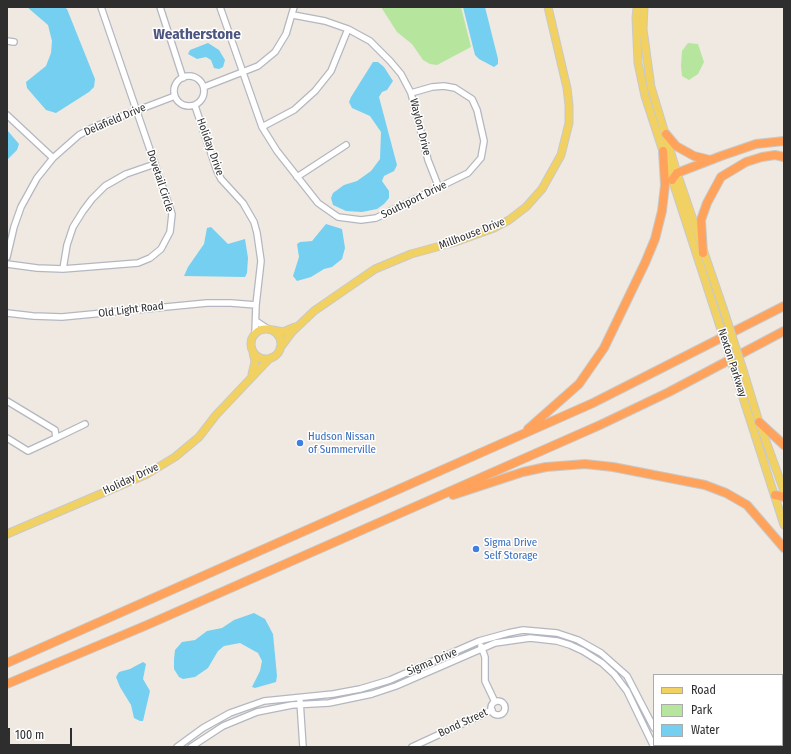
<!DOCTYPE html>
<html>
<head>
<meta charset="utf-8">
<style>
  body { margin:0 }
  #map { position:relative; width:791px; height:754px; overflow:hidden; background:#efe9e1; font-family:"Fira Sans Condensed",sans-serif }
  canvas { display:block }
  .frame { position:absolute; inset:0; border:8px solid #2e2e2e; pointer-events:none }
  .legend { position:absolute; left:653px; top:674px; width:130px; height:72px; box-sizing:border-box; background:#fff; border:1px solid #ababab; margin:0; padding:5px 7px; list-style:none; font-size:12px; color:#2e2e2e }
  .legend li { display:flex; align-items:center; gap:8px; height:20px }
  .legend b { width:20px; border:1px solid #ababab }
  .scale { position:absolute; left:8px; top:728px; width:64px; height:18px; box-sizing:border-box; border:2px solid #2e2e2e; border-top:0; padding-left:5px; font-size:12px; line-height:14px; white-space:nowrap; color:#2e2e2e; -webkit-text-stroke:3px #fff; paint-order:stroke }
</style>
</head>
<body>
<div id="map">
<canvas width="791" height="754"></canvas>
<div class="frame"></div>
<ul class="legend">
<li><b style="height:5px;background:#f2d163"></b>Road</li>
<li><b style="height:11px;background:#b6e59e"></b>Park</li>
<li><b style="height:11px;background:#75cff0"></b>Water</li>
</ul>
<div class="scale">100 m</div>
</div>
<script>
const ctx = document.querySelector('canvas').getContext('2d');
ctx.lineJoin = 'round';
function fill(path, color) { ctx.fillStyle = color; ctx.fill(path, 'evenodd'); }
const shape = rows => new Path2D(rows.map(r => 'M' + r).join(''));
function strokePath(path, color, width, dash) { ctx.strokeStyle = color; ctx.lineWidth = width; ctx.lineCap = dash ? 'butt' : 'round'; ctx.setLineDash(dash || []); ctx.stroke(path); }
function write(font, color, halo, rows, align = 'center') {
  ctx.font = font + ' "Fira Sans Condensed",sans-serif'; ctx.lineWidth = 3; ctx.setLineDash([]); ctx.textBaseline = 'middle'; ctx.strokeStyle = halo; ctx.fillStyle = color; for (const [text, x, y, turn = 0] of rows) {
    ctx.save(); ctx.translate(x, y); ctx.rotate((+turn || 0) * Math.PI / 180); ctx.textAlign = isNaN(turn) ? turn : align; if (halo) ctx.strokeText(text, 0, 0); ctx.fillText(text, 0, 0); ctx.restore();
  }
}
const green = shape([
  [381,7,461,7,471,47,437,65,430,64,423,60,412,44,397,32],
  [688,43,698,44,704,62,698,74,689,80,682,76,681,66,682,51]
]);
const water = shape([
  [27,7,64,7,67,9,95,79,94,87,89,92,56,113,46,110,27,88,26,82,46,66,51,53,52,41,48,25],
  [463,7,485,7,498,59,498,64,494,67,479,59,475,55],
  [208,43,219,50,225,60,223,67,219,69,214,68,211,60,206,57,197,59,188,54,190,50],
  [373,62,378,62,384,67,393,81,387,90,382,92,379,97,397,165,394,171,384,176,382,181,389,191,389,198,384,204,377,209,362,212,346,211,333,205,331,198,333,193,344,185,357,181,371,171,380,159,381,132,370,116,352,108,349,102,351,97],
  [7,130,19,144,17,150,7,160],
  [326,224,342,229,345,248,342,259,332,267,324,269,311,277,297,281,293,276,299,257,297,244,300,242,312,241],
  [211,227,228,244,245,239,248,258,247,273,245,277,184,276,188,267,204,244,207,228],
  [254,613,265,619,273,634,277,676,276,682,255,688,252,687,260,671,262,661,258,653,240,643,224,646,218,651,208,668,195,677,183,679,179,677,174,669,174,659,175,650,182,642,195,640,207,631,222,628,234,620],
  [143,662,146,664,143,679,150,691,143,721,140,721,134,718,131,705,120,687,116,677,119,672,130,669]
]);
const minor = shape([
  [160,7,183,78],
  [220,7,262,127,277,151,318,203,338,217,361,220,376,218,468,173,481,158,484,141,477,110,472,99,455,88,444,86,432,87,411,93],
  [293,15,325,21,348,29,370,41,390,61,401,74,411,93,428,160,439,188],
  [7,41,14,42],
  '174 91a15 15 0 1 1 30 0a15 15 0 1 1-30 0Z',
  [204,87,258,66,275,52,286,34,294,7],
  [195,106,217,171,221,179,243,203,254,222,257,233,261,261,256,305,255,334],
  [7,115,53,158],
  [262,127,294,110,315,91,331,71,348,29],
  [297,177,346,145],
  [7,257,14,227,21,207,37,178,53,158,79,135,96,126,175,96],
  [7,264,37,268,63,269,138,263,150,258,161,249,170,232,172,214,101,7],
  [63,269,67,245,73,227,83,211,92,199,105,186,126,174,155,164],
  [7,313,33,316,62,317,207,303,231,303,256,305],
  [256,321,268,329],
  [7,401,55,430,56,438,28,451,7,438],
  [56,438,85,424],
  [481,646,485,657,485,681,495,702],
  [300,701,303,747],
  '491 708a7 7 0 1 1 14 0a7 7 0 1 1-14 0Z',
  [662,745,662,747],
  [177,747,203,728,230,713,264,701,333,694,360,689,390,680,479,641,508,633,523,630,557,633,578,640,601,653,627,676,654,728],
  [191,747,223,726,257,712,292,705,329,703,372,694,396,686,495,643,530,638,557,641,570,645,583,651,602,663,614,674,627,691,654,747],
  [412,747,492,710]
]);
const major = shape([
  [637,7,636,18,638,63,645,96,715,311],
  [644,7,643,29,651,87,677,173,723,308],
  '251 344a15 15 0 1 1 30 0a15 15 0 1 1-30 0Z',
  [273,330,283,332,295,327],
  [280,348,292,332,314,311,375,269,411,254,455,242,494,228,509,220,526,207,542,189,561,155,569,123,569,105,567,88,548,7],
  [744,373,759,422,784,491],
  [252,374,255,362,253,352],
  [736,376,784,525],
  [7,534,147,474,175,457,199,437,216,415,270,358]
]);
const highway = shape([
  [666,134,676,146,694,156,710,160],
  [672,180,677,173,721,156,756,144,784,141],
  [703,253,701,220,707,203,721,177,746,162,762,157,775,155,784,157],
  [759,422,784,445],
  [528,429,579,384,604,348,645,263,655,239,662,211,665,185,663,151],
  [453,495,523,472,546,467,585,464,613,467,705,485,726,493,747,505,784,548],
  [775,495,784,497],
  [7,663,593,403,784,306],
  [7,684,147,625,600,425,669,392,784,331]
]);
const majorBridge = shape([
  [723,308,744,373],
  [715,311,736,376]
]);
const markers = [
  [300,443,4,"#3f7fe0"],
  [476,549,4,"#3f7fe0"]
];
const streetNames = [
  ["Delafield Drive",115,120,-23],
  ["Waylon Drive",420,127,76],
  ["Holiday Drive",210,147,70],
  ["Dovetail Circle",160,181,72],
  ["Southport Drive",414,200,-26],
  ["Millhouse Drive",472,234,-21],
  ["Old Light Road",131,310,-7],
  ["Nexton Parkway",732,363,72],
  ["Holiday Drive",131,479,-25],
  ["Sigma Drive",432,662,-23],
  ["Bond Street",463,723,-25]
];
const shopNames = [
  ["Hudson Nissan",308,437],
  ["of Summerville",308,450],
  ["Sigma Drive",484,543],
  ["Self Storage",484,556]
];
const districtNames = [
  ["Weatherstone",197,35]
];
fill(green, '#b6e59e');
fill(water, '#75cff0');
strokePath(minor, '#b4b7c1', 8);
strokePath(major, '#c9c9c9', 9);
strokePath(highway, '#c9c9c9', 10);
strokePath(minor, '#fff', 5.5);
strokePath(major, '#f2d163', 7);
strokePath(highway, '#ffa35c', 8);
strokePath(majorBridge, '#c9c9c9', 9, []);
strokePath(majorBridge, '#f2d163', 7);
for (const [x, y, r, color] of markers) { const dot = new Path2D(); dot.arc(x, y, r, 0, 2 * Math.PI); ctx.fillStyle = color; ctx.fill(dot); strokePath(dot, '#fff', 1.5); }
write('11px', '#2e2e2e', '#fff', streetNames);
write('11px', '#366cbe', '#fff', shopNames, 'left');
write('bold 15px', '#4d5680', '#fff', districtNames);
</script>
</body>
</html>
